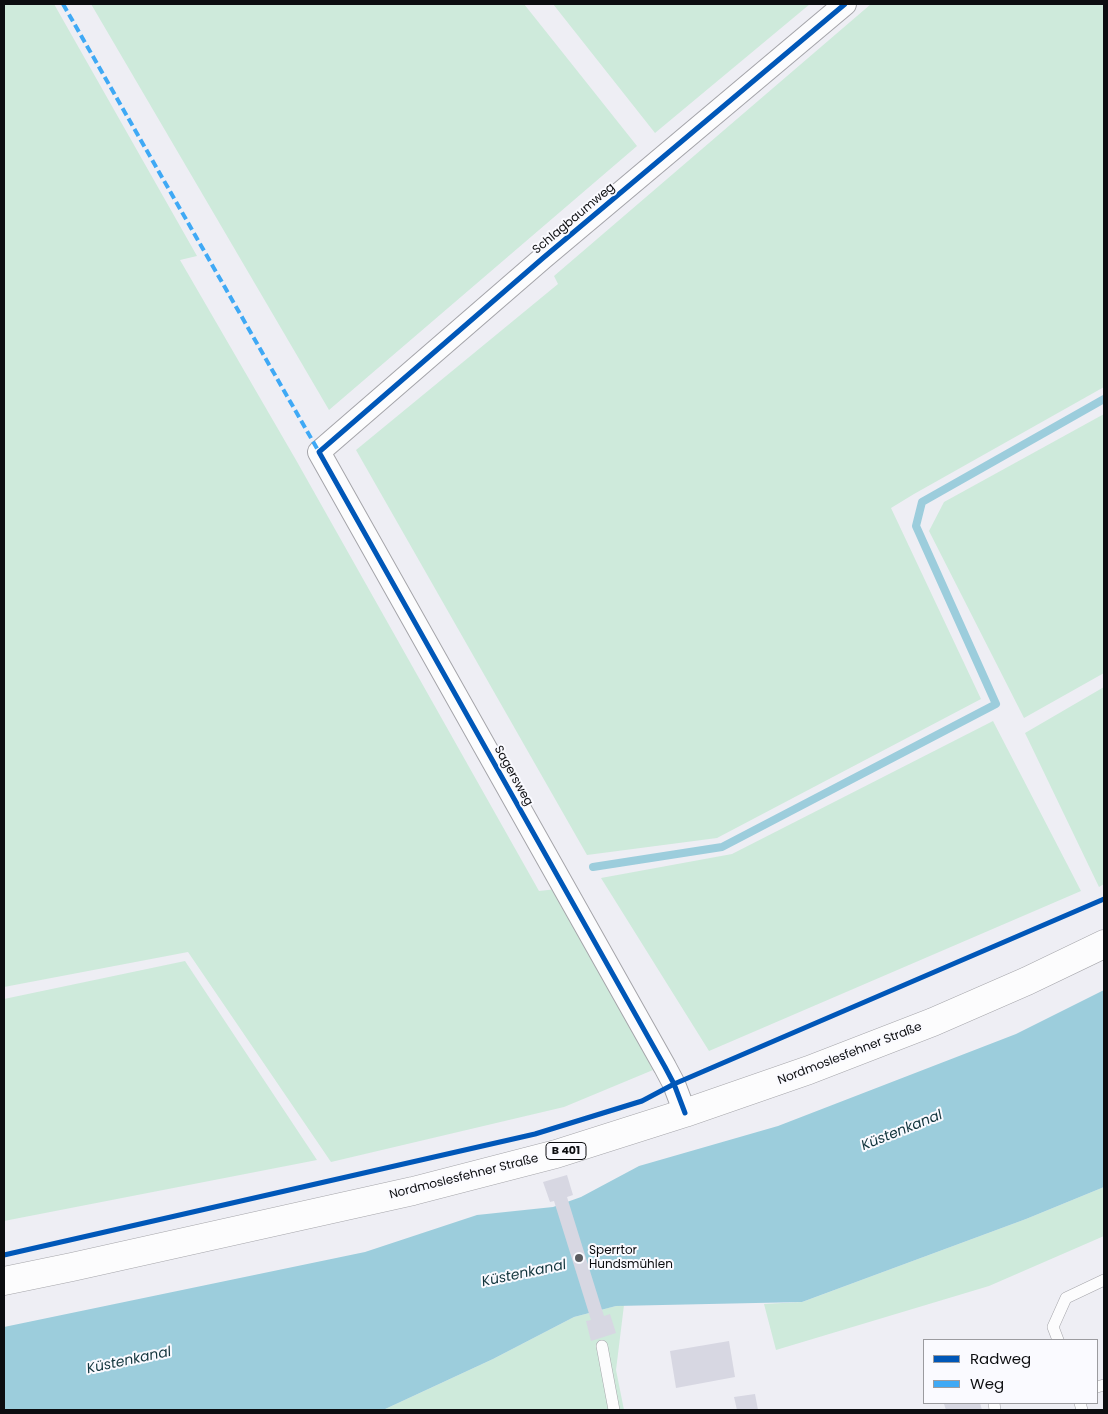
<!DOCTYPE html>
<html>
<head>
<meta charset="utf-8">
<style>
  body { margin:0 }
  #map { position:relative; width:1108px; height:1414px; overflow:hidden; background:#eeeef4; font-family:Poppins,sans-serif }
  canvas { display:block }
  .frame { position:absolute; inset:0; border:5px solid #0c0d10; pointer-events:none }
  .legend { position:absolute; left:923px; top:1339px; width:175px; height:65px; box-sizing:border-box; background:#fafaff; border:1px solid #9b9b9f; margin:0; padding:6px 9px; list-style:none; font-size:15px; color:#0c0d10 }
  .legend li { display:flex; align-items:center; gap:10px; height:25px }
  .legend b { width:25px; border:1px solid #9b9b9f }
</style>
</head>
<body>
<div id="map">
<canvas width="1108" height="1414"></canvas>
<div class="frame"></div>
<ul class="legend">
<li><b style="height:6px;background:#0057b8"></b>Radweg</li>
<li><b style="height:6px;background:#3fa9f5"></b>Weg</li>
</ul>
</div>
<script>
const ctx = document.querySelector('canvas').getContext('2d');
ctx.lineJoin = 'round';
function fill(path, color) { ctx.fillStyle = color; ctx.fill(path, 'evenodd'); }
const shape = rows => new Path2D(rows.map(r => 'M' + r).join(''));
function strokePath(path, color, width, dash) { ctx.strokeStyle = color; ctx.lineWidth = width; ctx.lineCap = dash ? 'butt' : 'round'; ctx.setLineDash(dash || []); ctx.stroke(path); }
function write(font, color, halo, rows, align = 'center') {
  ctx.font = font + ' Poppins,sans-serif'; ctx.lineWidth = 4; ctx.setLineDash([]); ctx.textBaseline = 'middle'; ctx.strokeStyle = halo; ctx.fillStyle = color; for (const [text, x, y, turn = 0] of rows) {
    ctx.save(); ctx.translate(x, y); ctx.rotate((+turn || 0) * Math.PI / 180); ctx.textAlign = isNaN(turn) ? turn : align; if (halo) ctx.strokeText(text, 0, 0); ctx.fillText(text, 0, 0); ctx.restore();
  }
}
const green = shape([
  [4,4,54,4,197,256,180,260,296,460,539,891,557,889,653,1070,564,1107,331,1162,188,952,4,987],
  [91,4,524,4,637,146,329,410],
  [553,4,810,4,655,133],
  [871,4,1104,4,1104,387,914,494,891,508,981,699,717,838,587,855,356,450,558,284,554,276],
  [1104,414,1104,673,1024,718,929,531,944,502],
  [1104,687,1104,884,1099,887,1025,733],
  [993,721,1081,891,709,1051,601,878,732,854],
  [185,961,317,1160,4,1221,4,999],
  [1104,1187,1104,1236,989,1286,776,1350,764,1304,802,1302,1026,1219],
  [624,1305,616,1370,624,1410,383,1410,493,1359,574,1317,616,1306]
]);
const water = shape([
  [1104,990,1104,1187,1026,1219,802,1302,616,1306,574,1317,493,1359,383,1410,4,1410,4,1327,365,1252,477,1215,553,1207,581,1197,639,1166,778,1126,1016,1034]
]);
const stream = shape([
  [593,867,722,847,996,704,916,526,922,502,1104,399]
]);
const building = shape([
  [567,1175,573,1195,567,1197,604,1316,610,1314,616,1333,591,1341,586,1321,591,1320,554,1201,550,1202,543,1182],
  [729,1341,735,1377,676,1388,670,1351],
  [755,1394,758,1410,737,1410,734,1397],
  [950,1403,980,1403,982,1410,946,1410,944,1404]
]);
const lane = shape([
  [1058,1340,1053,1327,1066,1298,1104,1280],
  [602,1346,614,1410],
  [1097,1387,1104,1385],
  [994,1403,995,1410],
  [1080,1403,1082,1410]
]);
const street = shape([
  [685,1113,674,1084,665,1067,319,452,543,258,845,4]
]);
const primary = shape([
  [4,1281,72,1267,413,1191,556,1154,685,1113,809,1070,933,1022,1027,981,1104,944]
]);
const quiet = shape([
  [63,4,319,452]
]);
const cycleway = shape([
  [685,1113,674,1084,665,1067,319,452,543,258,845,4],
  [4,1255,535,1134,642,1101,674,1084,1104,899]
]);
const markers = [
  [579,1258,5,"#5b5c60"]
];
const shields = [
  [566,1151,40]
];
const shieldNames = [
  ["B 401",566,1151]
];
const streetNames = [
  ["Schlagbaumweg",574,219,-40],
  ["Sagersweg",513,776,61],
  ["Nordmoslesfehner Straße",850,1054,-21],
  ["Nordmoslesfehner Straße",464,1177,-14]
];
const poiNames = [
  ["Sperrtor",589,1251],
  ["Hundsmühlen",589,1265]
];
const waterNames = [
  ["Küstenkanal",902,1131,-22],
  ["Küstenkanal",524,1274,-12],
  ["Küstenkanal",129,1361,-12]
];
fill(green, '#ceeadb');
fill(water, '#9ccddc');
strokePath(stream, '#9ccddc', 8);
fill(building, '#d7d7e2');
strokePath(lane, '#a5a5aa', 12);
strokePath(street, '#a5a5aa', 24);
strokePath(primary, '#a5a5aa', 29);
strokePath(lane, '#fcfcfd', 11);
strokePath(street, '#fcfcfd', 22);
strokePath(primary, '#fcfcfd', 28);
strokePath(quiet, '#3fa9f5', 4, [8, 4]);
strokePath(cycleway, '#0057b8', 5);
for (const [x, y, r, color] of markers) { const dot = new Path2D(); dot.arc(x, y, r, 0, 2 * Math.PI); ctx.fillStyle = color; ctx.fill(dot); strokePath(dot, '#fafaff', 2); }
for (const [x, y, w] of shields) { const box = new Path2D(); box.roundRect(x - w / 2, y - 8.5, w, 17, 4); ctx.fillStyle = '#fafaff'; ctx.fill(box); strokePath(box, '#0c0d10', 1); }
write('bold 11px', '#0c0d10', null, shieldNames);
write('12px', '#0c0d10', '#fafaff', streetNames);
write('12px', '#0c0d10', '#fafaff', poiNames, 'left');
write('italic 14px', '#12353d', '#fafaff', waterNames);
</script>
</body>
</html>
